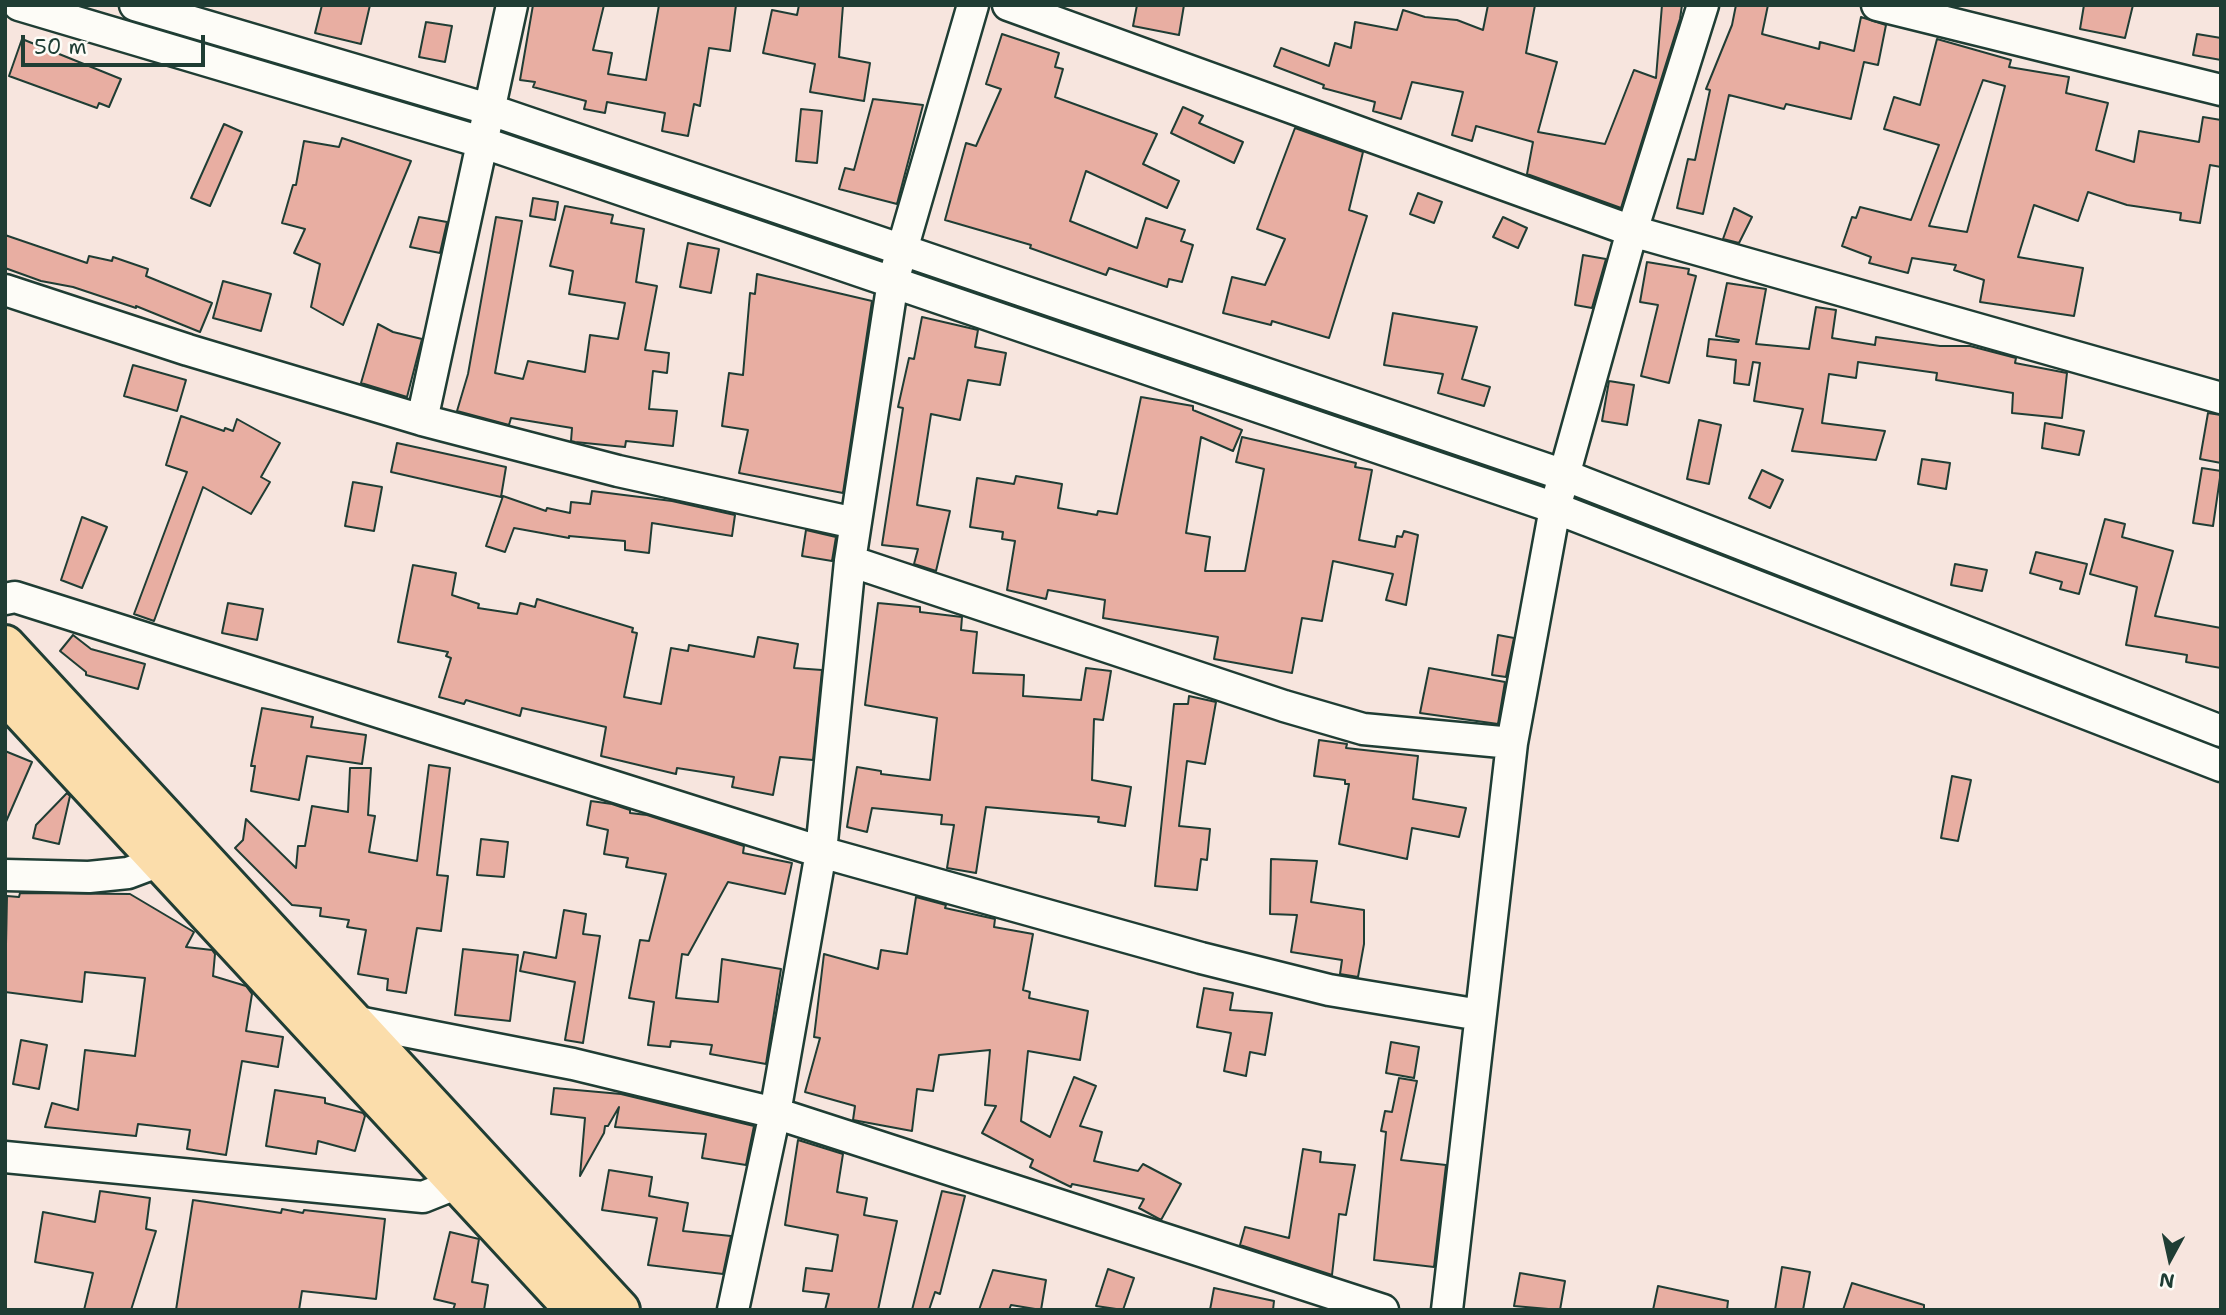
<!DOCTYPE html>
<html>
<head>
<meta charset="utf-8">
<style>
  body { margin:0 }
  #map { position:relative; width:2226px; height:1315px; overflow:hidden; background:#f7e5de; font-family:"Shantell Sans",sans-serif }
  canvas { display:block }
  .frame { position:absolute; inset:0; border:7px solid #1f3d34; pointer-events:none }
  .north { position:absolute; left:2135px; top:1224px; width:70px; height:70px; -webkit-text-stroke:5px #fdfcf7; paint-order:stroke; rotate:188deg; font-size:19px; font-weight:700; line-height:28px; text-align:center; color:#1f3d34 }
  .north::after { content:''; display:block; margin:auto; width:24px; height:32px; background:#1f3d34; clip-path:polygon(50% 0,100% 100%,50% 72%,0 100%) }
  .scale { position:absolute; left:21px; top:35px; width:184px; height:32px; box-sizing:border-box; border:4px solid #1f3d34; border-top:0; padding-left:9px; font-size:21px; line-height:24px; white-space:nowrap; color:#1f3d34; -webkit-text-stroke:5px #fdfcf7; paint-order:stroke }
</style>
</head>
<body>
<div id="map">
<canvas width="2226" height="1315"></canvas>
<div class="frame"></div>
<div class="north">N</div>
<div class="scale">50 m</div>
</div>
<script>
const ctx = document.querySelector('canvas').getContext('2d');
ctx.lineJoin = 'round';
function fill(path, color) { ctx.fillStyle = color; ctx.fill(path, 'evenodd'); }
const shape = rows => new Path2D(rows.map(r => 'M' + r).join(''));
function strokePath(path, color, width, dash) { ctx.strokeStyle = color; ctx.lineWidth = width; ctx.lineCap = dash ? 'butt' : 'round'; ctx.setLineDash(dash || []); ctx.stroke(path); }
const building = shape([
  [322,5,370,5,361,44,315,33,322,5],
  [533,5,604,5,593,50,612,53,608,74,646,80,659,5,736,5,730,51,709,48,700,106,694,104,688,136,662,131,665,113,607,102,605,113,584,109,586,101,533,87,535,82,520,80,533,5],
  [799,5,843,5,839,57,870,63,864,101,810,92,815,64,763,53,772,10,797,15,799,5],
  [1137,5,1184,5,1179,35,1133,26,1137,5],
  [1488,5,1535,5,1526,53,1557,62,1538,132,1605,144,1634,70,1656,78,1662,5,1682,5,1680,19,1621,208,1527,174,1533,142,1476,126,1472,141,1452,135,1463,92,1412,82,1401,119,1373,111,1375,102,1323,88,1324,85,1274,66,1281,48,1329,66,1335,43,1351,48,1355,22,1397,30,1403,10,1425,17,1457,20,1483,30,1488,5],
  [1736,5,1768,5,1762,34,1819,49,1820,42,1854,51,1861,17,1886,25,1878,65,1864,62,1851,119,1786,104,1784,109,1729,95,1703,214,1677,208,1688,159,1695,160,1710,90,1706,89,1732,25,1736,5],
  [2084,5,2133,5,2125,38,2080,29,2084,5],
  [426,22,452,26,445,62,419,57,426,22],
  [1002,34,1059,53,1055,67,1063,69,1055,97,1157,134,1143,164,1179,181,1167,208,1086,171,1070,221,1137,248,1146,218,1185,230,1181,241,1193,245,1182,282,1169,279,1167,287,1109,268,1106,275,1030,248,1031,245,945,220,966,143,976,146,1001,89,986,84,1002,34],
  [2197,34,2221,38,2221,60,2193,55,2197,34],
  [22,39,121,79,109,107,99,103,97,108,9,76,22,39],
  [1937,39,2011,60,2009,67,2069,77,2066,93,2108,103,2096,150,2134,162,2139,131,2199,142,2203,117,2221,120,2221,167,2210,165,2200,223,2180,220,2181,213,2127,205,2088,192,2078,221,2034,205,2018,257,2083,268,2074,316,1980,302,1984,280,1954,270,1956,265,1912,258,1908,273,1869,263,1871,257,1842,246,1852,217,1856,218,1860,207,1911,220,1939,145,1884,129,1894,97,1920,105,1937,39],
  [1983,80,2005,86,1967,232,1929,226,1983,80],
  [873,99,923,105,897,204,839,189,845,168,854,170,873,99],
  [1183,107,1203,116,1199,123,1243,142,1234,163,1171,133,1183,107],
  [801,109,822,111,817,163,796,161,801,109],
  [224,124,242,132,210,206,191,198,224,124],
  [1295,128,1363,152,1349,210,1367,216,1329,338,1272,321,1271,325,1223,313,1232,277,1265,285,1285,239,1257,229,1295,128],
  [342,138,411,161,343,325,311,307,320,264,294,253,305,229,282,223,293,185,296,185,304,141,339,147,342,138],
  [1418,193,1442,202,1434,223,1410,214,1418,193],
  [533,198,558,202,555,220,530,216,533,198],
  [565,206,613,215,611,223,644,229,636,282,657,286,645,350,669,353,667,373,653,371,649,409,677,411,673,446,626,441,625,447,575,442,571,441,572,428,511,418,509,425,457,411,468,374,496,217,522,221,495,373,523,379,528,361,585,372,590,335,618,339,625,303,569,294,573,271,550,266,565,206],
  [1734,208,1752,217,1739,243,1723,239,1734,208],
  [419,217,447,222,440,253,410,247,419,217],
  [1503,217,1527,228,1518,248,1493,237,1503,217],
  [5,235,87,263,89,256,112,261,113,257,148,269,146,276,212,303,200,332,136,306,136,308,73,287,41,281,5,268,5,235],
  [688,243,719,249,711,293,680,287,688,243],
  [1583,255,1606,259,1592,308,1575,305,1583,255],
  [1647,262,1689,269,1688,274,1696,276,1669,383,1641,376,1658,305,1640,302,1647,262],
  [757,274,872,301,843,493,739,473,748,430,722,426,729,373,743,375,750,293,755,294,757,274],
  [223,281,271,294,261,331,213,318,223,281],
  [1727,283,1766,289,1756,344,1809,349,1816,307,1836,310,1832,338,1875,345,1876,337,1940,346,1970,346,2016,358,2015,363,2067,373,2062,418,2012,413,2013,393,1936,380,1937,373,1858,362,1856,378,1829,374,1822,423,1885,431,1876,460,1792,451,1803,409,1754,401,1760,363,1753,362,1749,385,1734,383,1736,360,1707,356,1709,339,1738,342,1739,340,1716,336,1727,283],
  [1393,313,1477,327,1462,379,1490,387,1484,406,1438,393,1443,374,1384,365,1393,313],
  [922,317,978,330,975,347,1006,353,1000,385,968,380,960,420,931,414,917,505,950,511,936,571,914,564,918,549,882,545,903,408,898,407,909,358,914,359,922,317],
  [378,324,393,332,422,339,407,397,361,383,378,324],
  [133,365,186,380,177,411,124,396,133,365],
  [1609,381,1634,385,1627,425,1602,421,1609,381],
  [1141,397,1193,406,1193,410,1242,430,1233,451,1201,437,1186,533,1210,537,1205,571,1245,571,1264,469,1236,462,1242,437,1356,463,1355,467,1372,470,1359,540,1395,547,1397,536,1402,537,1404,531,1418,535,1406,605,1386,600,1393,574,1333,561,1322,621,1302,618,1292,673,1214,659,1218,637,1103,618,1105,600,1048,590,1046,599,1007,590,1015,541,1002,539,1003,532,970,527,977,478,1014,484,1016,476,1062,484,1058,508,1097,515,1098,511,1117,514,1141,397],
  [2208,413,2221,415,2221,463,2200,459,2208,413],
  [181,416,224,431,225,428,233,431,237,419,280,443,261,477,270,482,251,514,203,487,154,621,134,614,187,472,166,465,181,416],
  [1699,420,1721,425,1709,484,1687,479,1699,420],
  [2045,423,2084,431,2079,455,2042,448,2045,423],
  [397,443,506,467,501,497,391,472,397,443],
  [1922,459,1950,463,1946,489,1918,484,1922,459],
  [2202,468,2221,471,2213,526,2193,523,2202,468],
  [1762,470,1783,480,1770,508,1749,498,1762,470],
  [353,482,382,487,374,531,345,526,353,482],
  [592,491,672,501,735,515,732,536,652,523,649,553,625,550,625,541,569,536,569,538,514,528,505,552,486,546,503,496,546,511,547,508,570,513,571,502,590,504,592,491],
  [82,517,107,527,82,588,61,580,82,517],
  [2105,519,2125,524,2122,537,2173,551,2155,616,2221,628,2221,668,2186,662,2187,655,2126,645,2137,587,2090,574,2105,519],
  [806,530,836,537,832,561,802,556,806,530],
  [2036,552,2087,564,2079,594,2060,589,2062,582,2030,573,2036,552],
  [1955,564,1987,570,1982,591,1951,585,1955,564],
  [413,565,456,573,452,595,479,604,478,608,517,614,520,603,535,607,537,599,633,628,632,632,637,633,624,697,661,704,671,648,688,651,689,645,754,657,758,637,798,644,794,668,822,670,813,760,780,757,773,795,732,787,734,777,677,768,676,774,601,756,606,727,522,708,520,716,466,700,464,704,439,697,451,658,446,656,448,652,398,642,413,565],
  [228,603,263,609,257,640,222,633,228,603],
  [878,603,920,607,920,612,962,617,961,630,977,632,973,673,1024,675,1023,696,1081,700,1086,668,1111,671,1103,720,1094,719,1092,780,1131,787,1125,826,1098,822,1099,817,986,807,976,873,947,868,954,825,941,824,942,815,872,808,867,832,847,827,857,767,881,771,881,774,930,780,937,718,865,705,878,603],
  [73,635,91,649,145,664,138,689,86,675,86,672,60,651,73,635],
  [1498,635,1514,638,1506,677,1492,675,1498,635],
  [1429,668,1505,682,1498,724,1420,713,1429,668],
  [1189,696,1216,702,1205,764,1187,761,1179,826,1210,829,1207,860,1201,859,1197,890,1155,886,1174,704,1188,704,1189,696],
  [262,708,313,717,311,727,366,735,362,764,307,756,299,800,251,791,255,766,251,766,262,708],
  [1319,740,1347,744,1346,748,1418,756,1413,799,1466,808,1459,837,1412,828,1407,859,1339,844,1349,784,1345,784,1345,780,1314,776,1319,740],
  [5,751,32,762,5,824,5,751],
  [429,765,450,768,437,875,448,876,441,931,417,928,406,993,387,990,388,979,358,974,366,930,347,927,349,920,320,916,321,908,292,905,235,848,243,840,246,819,296,868,298,846,305,846,312,806,348,812,350,768,371,768,368,815,375,816,369,852,417,861,429,765],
  [1952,776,1971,780,1958,841,1941,838,1952,776],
  [67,793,70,796,59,844,33,838,36,825,67,793],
  [591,801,612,804,630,810,630,813,647,815,744,846,743,853,792,863,785,894,728,882,688,955,682,954,676,998,718,1002,722,959,781,969,766,1064,710,1054,712,1045,671,1041,670,1047,648,1045,654,1002,629,998,640,940,649,941,666,874,626,867,628,858,604,854,608,830,587,825,591,801],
  [481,839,508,842,504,877,477,875,481,839],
  [1271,859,1317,861,1311,902,1364,910,1364,944,1358,977,1340,974,1342,960,1291,952,1297,915,1270,914,1271,859],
  [20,893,130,894,194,932,186,947,212,950,215,954,213,976,246,986,252,994,246,1031,283,1037,278,1067,242,1061,226,1155,187,1149,190,1130,138,1124,136,1136,45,1127,52,1103,78,1110,85,1050,135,1056,145,978,85,972,82,1002,5,992,7,896,19,897,20,893],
  [916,897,946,905,945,908,995,919,994,927,1033,934,1023,990,1030,992,1029,998,1088,1011,1080,1060,1028,1051,1021,1121,1050,1137,1074,1077,1096,1086,1080,1126,1102,1132,1094,1161,1138,1171,1143,1164,1181,1184,1161,1220,1139,1208,1144,1199,1072,1184,1071,1187,1030,1167,1033,1160,982,1133,996,1106,985,1105,990,1050,939,1055,933,1091,917,1089,912,1131,853,1120,855,1106,805,1092,820,1038,814,1037,824,954,878,969,881,950,907,954,916,897],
  [564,910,586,914,583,934,600,936,583,1043,565,1040,575,982,520,971,524,952,556,958,564,910],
  [463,949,518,955,510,1021,455,1015,463,949],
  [1204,988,1233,993,1230,1010,1272,1013,1265,1055,1250,1052,1246,1076,1224,1071,1231,1033,1197,1027,1204,988],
  [21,1040,47,1045,39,1089,13,1084,21,1040],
  [1391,1042,1419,1047,1414,1078,1386,1073,1391,1042],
  [1399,1078,1417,1081,1401,1160,1446,1165,1434,1267,1374,1260,1386,1132,1381,1131,1385,1111,1392,1112,1399,1078],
  [554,1088,621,1094,754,1126,746,1165,702,1158,706,1134,615,1127,619,1107,608,1126,605,1126,604,1133,580,1176,585,1118,551,1114,554,1088],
  [275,1090,325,1098,325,1103,363,1113,365,1116,355,1151,318,1141,316,1154,266,1146,275,1090],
  [798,1140,843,1154,837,1192,867,1198,864,1215,897,1221,878,1310,825,1310,829,1294,803,1291,806,1268,832,1271,838,1235,785,1225,798,1140],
  [1303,1149,1321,1152,1320,1162,1355,1165,1346,1215,1339,1214,1332,1275,1240,1245,1245,1227,1289,1238,1303,1149],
  [609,1170,652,1177,649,1196,688,1203,683,1231,731,1236,723,1274,648,1265,657,1218,602,1210,609,1170],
  [100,1191,150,1198,146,1229,156,1231,131,1310,84,1310,93,1273,35,1262,43,1212,95,1222,100,1191],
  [942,1191,965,1196,940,1294,935,1292,929,1310,912,1310,942,1191],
  [193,1200,281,1213,282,1209,303,1213,304,1210,385,1219,376,1299,302,1291,299,1310,176,1310,193,1200],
  [450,1232,479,1239,472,1282,488,1285,484,1310,453,1310,455,1304,434,1299,450,1232],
  [1782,1267,1810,1272,1803,1310,1775,1310,1782,1267],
  [1108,1269,1134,1278,1123,1310,1096,1306,1108,1269],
  [993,1270,1046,1280,1041,1310,1011,1305,1009,1310,979,1310,993,1270],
  [1520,1273,1565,1281,1560,1310,1514,1306,1520,1273],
  [1852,1283,1924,1305,1924,1310,1843,1310,1852,1283],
  [1658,1286,1728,1301,1727,1310,1653,1310,1658,1286],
  [1214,1288,1274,1301,1273,1310,1210,1310,1214,1288]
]);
const minor = shape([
  [19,5,481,142,1555,508,2221,766],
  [135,5,488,109,1564,475,2221,731],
  [1008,5,1632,231,2221,398],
  [1877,5,2221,90],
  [5,290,188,350,422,420,618,471,855,523],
  [422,420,512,5],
  [850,561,1284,706,1363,729,1512,743],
  [5,599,15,597,821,852,1201,958,1329,990,1480,1015],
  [5,875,89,877,128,873,160,861],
  [353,1021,573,1064,775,1113,1383,1310],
  [5,1157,423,1197,458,1183],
  [733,1310,775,1113,821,852,850,561,893,281,973,5],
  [1447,1310,1512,743,1555,508,1632,231,1703,5]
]);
const major = shape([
  [5,645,620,1310],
  [5,694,575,1310]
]);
fill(building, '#e8aea2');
strokePath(building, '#1f3d34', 2);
strokePath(minor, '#1f3d34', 35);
strokePath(major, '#1f3d34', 44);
strokePath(minor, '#fdfcf7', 30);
strokePath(major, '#fbddab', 38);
</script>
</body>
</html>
